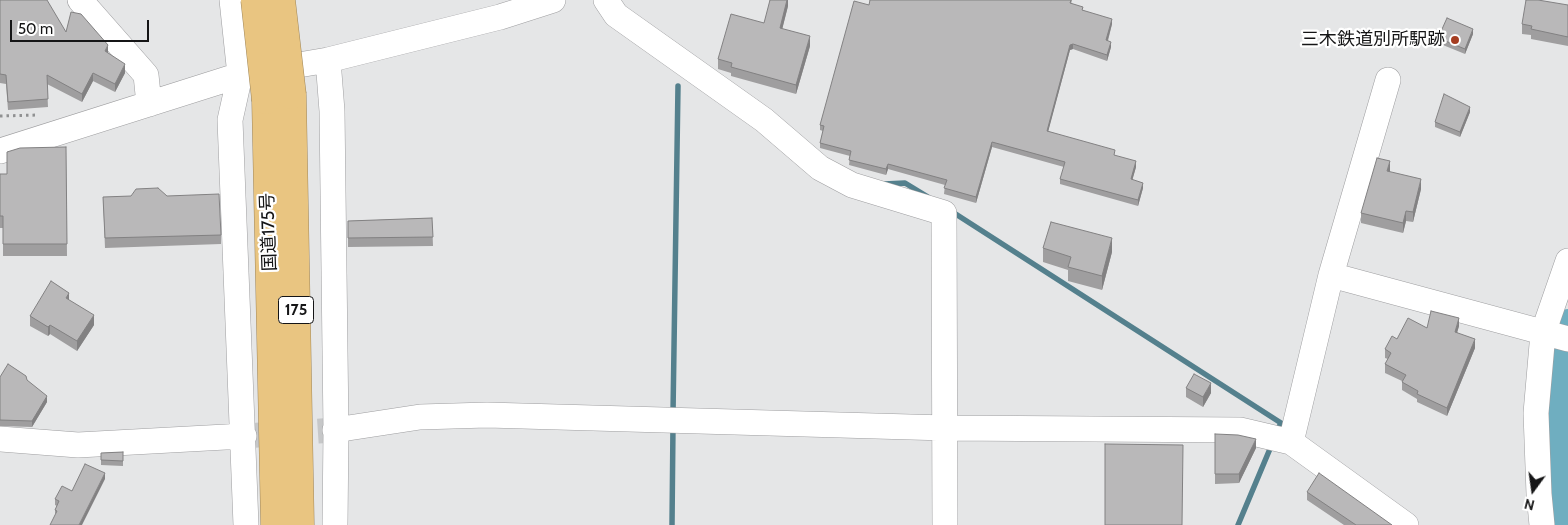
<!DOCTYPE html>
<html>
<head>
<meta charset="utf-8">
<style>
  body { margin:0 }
  #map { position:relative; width:1568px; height:525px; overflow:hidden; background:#e5e6e7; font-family:Cabin,sans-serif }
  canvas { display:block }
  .north { position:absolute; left:1508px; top:465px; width:50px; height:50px; -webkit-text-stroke:4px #fff; paint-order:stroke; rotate:194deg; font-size:14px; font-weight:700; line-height:20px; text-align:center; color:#151516 }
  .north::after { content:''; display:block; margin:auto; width:18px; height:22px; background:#151516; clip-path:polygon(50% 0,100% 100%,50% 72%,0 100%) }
  .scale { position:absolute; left:10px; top:20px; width:139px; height:22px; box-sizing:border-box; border:2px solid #151516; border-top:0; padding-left:6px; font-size:15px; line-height:18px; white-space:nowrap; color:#151516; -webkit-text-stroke:4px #fff; paint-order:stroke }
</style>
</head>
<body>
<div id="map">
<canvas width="1568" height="525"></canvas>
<div class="north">N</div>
<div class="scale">50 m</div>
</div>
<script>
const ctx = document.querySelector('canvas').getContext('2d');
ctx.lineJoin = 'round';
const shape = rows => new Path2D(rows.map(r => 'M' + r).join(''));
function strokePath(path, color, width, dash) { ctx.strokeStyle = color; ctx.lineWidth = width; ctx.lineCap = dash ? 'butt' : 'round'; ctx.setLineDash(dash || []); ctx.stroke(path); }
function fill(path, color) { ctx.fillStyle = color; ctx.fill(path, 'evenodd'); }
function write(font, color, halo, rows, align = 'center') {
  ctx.font = font + ' Cabin,"Noto Sans JP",sans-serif'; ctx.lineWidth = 4.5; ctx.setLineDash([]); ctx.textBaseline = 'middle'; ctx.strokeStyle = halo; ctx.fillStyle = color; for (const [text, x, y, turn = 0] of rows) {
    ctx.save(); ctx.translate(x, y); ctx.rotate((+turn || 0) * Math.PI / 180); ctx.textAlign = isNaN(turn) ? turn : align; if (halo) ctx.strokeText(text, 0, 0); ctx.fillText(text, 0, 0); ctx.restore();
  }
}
const stream = shape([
  [884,184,905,183,928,197],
  [951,211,1281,423,1276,433],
  [673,413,678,86],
  [672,525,673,425],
  [1238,525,1272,444]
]);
const river = shape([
  [1557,525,1554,380,1568,326]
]);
const minorTunnel = shape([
  [244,436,335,430]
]);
const path = shape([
  [0,116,39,115]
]);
const minor = shape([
  [80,0,146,75,149,104],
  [232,0,240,75,230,120,246,525],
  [606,0,616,15,764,120,820,168,852,185,944,213,945,525],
  [328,60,332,111,336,430,335,525],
  [0,151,240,75,328,60,500,17,553,0],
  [1331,275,1568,339],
  [335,430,420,417,487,415,946,428,1240,430,1291,442,1406,525],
  [0,439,78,445,244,436],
  [1291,442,1331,275,1388,80],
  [1542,525,1539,494,1536,413,1543,333,1568,261]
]);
const highway = shape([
  [292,95,300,525],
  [266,100,275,525]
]);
const highwayBridge = shape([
  [255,0,266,100],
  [281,0,292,95]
]);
const wall = shape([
  [0,0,108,53,125,73,115,92,93,81,82,102,47,84,48,107,8,110,6,84,0,83],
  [788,0,788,6,782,29,810,46,796,94,731,76,731,73,718,69,718,59,764,23],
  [1072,0,1071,4,1083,10,1112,24,1108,41,1111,47,1107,61,1073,49,1070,50,1048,131,1115,156,1136,167,1132,180,1143,188,1138,206,1060,184,1060,179,1064,167,992,147,976,203,944,194,945,185,888,169,886,175,849,165,850,156,820,148,820,143,823,131,820,130,820,125,869,5],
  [1568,5,1568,46,1531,39,1531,35,1522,34,1522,24],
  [1473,34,1465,54,1438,43,1438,38],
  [1470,112,1460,137,1435,127,1435,122],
  [66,147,67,256,3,256,3,228,0,228,0,174,7,174],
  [1390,172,1421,189,1413,222,1406,221,1403,233,1361,223,1361,213],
  [167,196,221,235,221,244,105,248,103,197],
  [432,218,433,246,348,247,348,221],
  [1043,248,1112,252,1102,290,1068,281,1068,270,1043,262],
  [69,300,94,325,77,351,50,334,48,336,30,326,30,316],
  [1459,326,1457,332,1475,348,1447,416,1417,402,1417,399,1402,390,1402,381,1385,373,1385,364,1388,359,1385,358,1385,349,1397,339,1427,328],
  [0,377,27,380,47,402,32,427,0,426],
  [1186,388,1211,393,1203,407,1186,397],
  [1215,434,1256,448,1239,483,1215,484],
  [123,452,123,466,101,465,101,453],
  [105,479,55,514,55,510,57,506,55,505,55,499,72,491],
  [1307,492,1392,525,1344,525,1307,500]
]);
const shadedWall = shape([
  [787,0,788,0,788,6,780,38,780,28],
  [1112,19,1112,24,1106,46,1106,40],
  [1473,29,1473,34,1465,54,1465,49],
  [810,36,810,46,796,94,796,85],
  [1111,42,1111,47,1107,61,1107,55],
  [1073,44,1073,49,1070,50,1047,136,1047,131,1070,45],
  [108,45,108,54,105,51],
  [125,64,125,73,115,92,115,84],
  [93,73,93,81,82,102,82,94],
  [1470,107,1470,112,1460,137,1460,132],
  [992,142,992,147,976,203,976,197],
  [1136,161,1136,167,1131,185,1131,179],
  [1390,161,1390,171,1387,181,1387,171],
  [888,164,888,169,886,175,886,169],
  [1421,179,1421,189,1413,222,1413,212],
  [1143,183,1143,188,1138,206,1138,200],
  [1406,211,1406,221,1403,233,1403,223],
  [1112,238,1112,252,1102,290,1102,276],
  [69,293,69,302,66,298],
  [94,315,94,325,77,351,77,341],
  [1459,318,1459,326,1455,340,1455,332],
  [50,325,50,334,48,336,48,327],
  [1475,339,1475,348,1447,416,1447,408],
  [1211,383,1211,393,1203,407,1203,397],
  [47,396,47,402,32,427,32,421],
  [1256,439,1256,448,1239,483,1239,474],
  [105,473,105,479,82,525,79,525]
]);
const building = shape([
  [0,0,47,0,66,32,71,12,81,14,108,45,105,51,125,64,115,84,93,73,82,94,47,75,48,99,8,102,6,75,0,74,0,0],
  [770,0,787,0,780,28,810,36,796,85,731,67,732,63,718,59,731,14,764,23,770,0],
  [870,0,1071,0,1070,3,1083,7,1082,10,1112,19,1106,40,1111,42,1107,55,1073,44,1070,45,1047,131,1115,150,1114,155,1136,161,1131,179,1143,183,1138,200,1060,179,1065,162,992,142,976,197,944,188,947,180,888,164,886,169,849,160,851,151,820,143,824,126,820,125,854,1,869,5,870,0],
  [1526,0,1538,0,1568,5,1568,37,1531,29,1532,26,1522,24,1526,0],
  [1447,18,1473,29,1465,49,1438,38,1447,18],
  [1444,94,1470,107,1460,132,1435,122,1444,94],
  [66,147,67,244,3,244,3,216,0,216,0,174,7,174,7,152,20,148,66,147],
  [1377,158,1390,161,1387,171,1421,179,1413,212,1406,211,1403,223,1361,213,1377,158],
  [158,188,167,196,219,194,221,235,105,238,103,197,131,196,136,189,158,188],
  [432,218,433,237,348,238,348,221,432,218],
  [1051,222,1112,238,1102,276,1068,267,1071,257,1043,248,1051,222],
  [51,281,69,293,66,298,94,315,77,341,50,325,48,327,30,316,51,281],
  [1431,311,1459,318,1455,332,1475,339,1447,408,1417,394,1418,391,1402,382,1406,375,1385,364,1391,353,1385,349,1392,336,1397,339,1408,318,1427,328,1431,311],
  [8,364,26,376,27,380,47,396,32,421,0,420,0,377,8,364],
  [1194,374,1211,383,1203,397,1186,388,1194,374],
  [1215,434,1238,435,1256,439,1239,474,1215,474,1215,434],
  [1105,444,1183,445,1182,525,1105,525,1105,444],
  [123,452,123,461,101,460,101,453,123,452],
  [85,464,105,473,79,525,50,525,57,511,55,510,59,501,55,499,62,486,72,491,85,464],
  [1319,473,1392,525,1356,525,1307,492,1319,473]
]);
const markers = [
  [1455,40,5,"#a53d21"]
];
const shields = [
  [296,310,35]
];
const shieldNames = [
  ["175",296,310]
];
const poiNames = [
  ["三木鉄道別所駅跡",1445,40]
];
const streetNames = [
  ["国道175号",269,232,-92]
];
strokePath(stream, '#54808d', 5.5);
strokePath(river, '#6faec0', 34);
strokePath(minorTunnel, '#c6c7c8', 25, [25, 12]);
strokePath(minor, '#9e9ea0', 26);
strokePath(highway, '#9f875c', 29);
strokePath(path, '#909192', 3, [2.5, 4]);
strokePath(minor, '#fff', 25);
strokePath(highway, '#e9c581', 28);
strokePath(highwayBridge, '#9f875c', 29, []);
strokePath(highwayBridge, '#e9c581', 28);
fill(wall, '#9f9e9f');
fill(shadedWall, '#828182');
fill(building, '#b9b8b9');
strokePath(building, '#828182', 1);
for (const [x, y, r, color] of markers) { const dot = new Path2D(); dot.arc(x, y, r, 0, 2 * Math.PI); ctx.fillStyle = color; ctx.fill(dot); strokePath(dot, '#fff', 2); }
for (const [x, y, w] of shields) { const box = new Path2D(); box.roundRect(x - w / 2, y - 13.5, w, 27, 4); ctx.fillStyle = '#fff'; ctx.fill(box); strokePath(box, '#151516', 1); }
write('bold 16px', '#151516', null, shieldNames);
write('18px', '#151516', '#fff', poiNames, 'right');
write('18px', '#151516', '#fff', streetNames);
</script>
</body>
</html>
